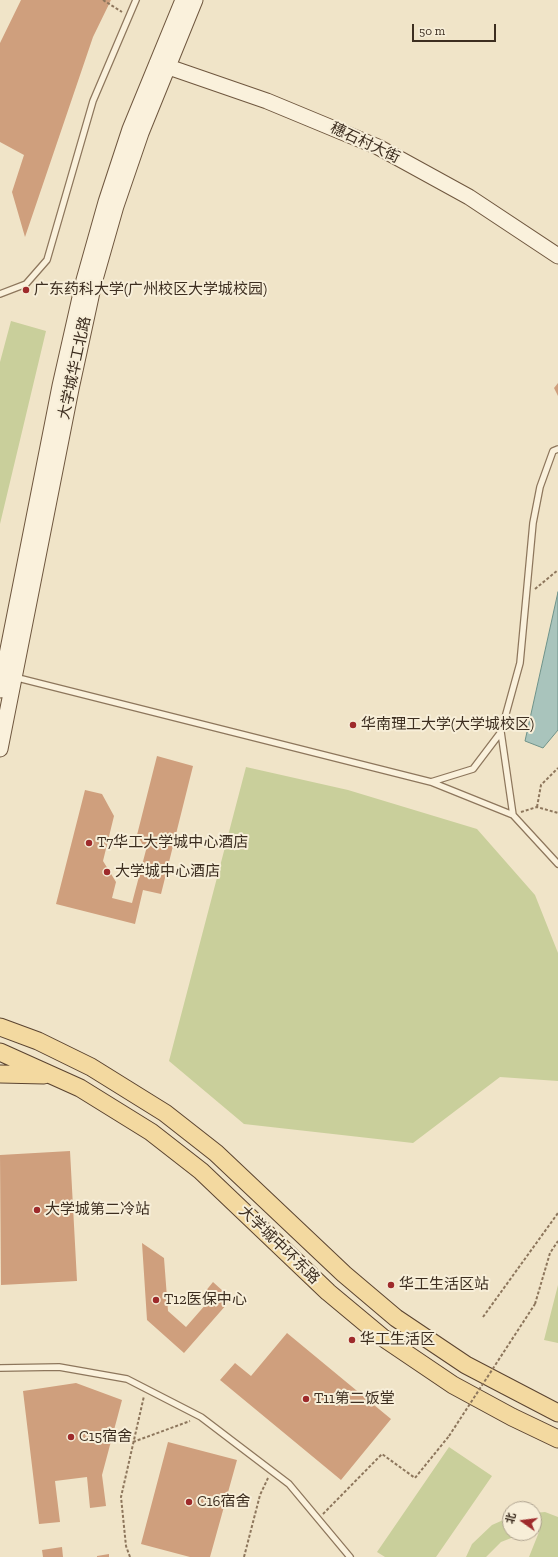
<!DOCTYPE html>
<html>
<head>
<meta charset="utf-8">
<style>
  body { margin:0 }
  #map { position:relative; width:558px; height:1557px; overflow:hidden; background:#f0e4c8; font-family:"Zilla Slab","Noto Sans SC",serif }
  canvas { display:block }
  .north { position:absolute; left:502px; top:1501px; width:40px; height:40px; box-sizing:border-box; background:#f7eed8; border:1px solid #ada18e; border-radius:50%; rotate:284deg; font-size:11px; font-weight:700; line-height:16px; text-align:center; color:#3d2e20 }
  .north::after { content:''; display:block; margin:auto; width:14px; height:18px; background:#9e2a2b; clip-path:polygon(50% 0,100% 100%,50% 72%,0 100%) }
  .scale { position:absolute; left:412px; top:24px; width:84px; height:18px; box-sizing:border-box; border:2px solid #3d2e20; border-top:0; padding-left:5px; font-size:12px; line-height:14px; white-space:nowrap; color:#3d2e20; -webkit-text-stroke:3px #f7eed8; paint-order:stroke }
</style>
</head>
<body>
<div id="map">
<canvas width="558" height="1557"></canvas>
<div class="north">北</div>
<div class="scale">50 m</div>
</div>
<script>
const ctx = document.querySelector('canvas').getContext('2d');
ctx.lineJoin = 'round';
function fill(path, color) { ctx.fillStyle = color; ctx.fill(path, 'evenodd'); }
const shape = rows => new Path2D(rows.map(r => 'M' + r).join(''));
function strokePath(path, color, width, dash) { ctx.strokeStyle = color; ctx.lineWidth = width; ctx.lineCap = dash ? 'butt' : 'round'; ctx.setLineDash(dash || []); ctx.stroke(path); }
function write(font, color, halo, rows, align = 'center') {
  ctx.font = font + ' "Zilla Slab","Noto Sans SC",serif'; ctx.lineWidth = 4; ctx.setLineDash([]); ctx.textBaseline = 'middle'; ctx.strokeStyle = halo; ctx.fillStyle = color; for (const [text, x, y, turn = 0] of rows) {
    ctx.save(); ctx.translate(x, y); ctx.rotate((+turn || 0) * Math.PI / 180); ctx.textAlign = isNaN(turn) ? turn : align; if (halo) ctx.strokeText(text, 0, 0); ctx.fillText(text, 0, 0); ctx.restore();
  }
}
const green = shape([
  [11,321,46,331,0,524,0,362],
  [246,767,348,790,477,829,535,895,558,953,558,1081,500,1077,413,1143,244,1124,169,1061],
  [558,1285,558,1343,544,1340],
  [449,1447,492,1476,436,1557,385,1557,377,1552],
  [545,1512,558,1517,558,1557,529,1557,539,1532,534,1532,534,1513],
  [510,1517,510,1533,524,1533,501,1542,486,1557,466,1557,472,1544,492,1525]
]);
const water = shape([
  [558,592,558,730,543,748,525,741,558,592]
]);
const building = shape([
  [21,0,111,0,93,37,25,237,12,192,24,155,0,142,0,43],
  [558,383,558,396,554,388],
  [157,756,193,766,161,894,143,890,135,924,56,904,85,790,102,794,114,816,103,861,116,882,112,898,132,903,146,850,137,835],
  [70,1151,77,1281,1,1285,0,1155],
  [142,1243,164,1258,168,1311,186,1327,207,1303,200,1298,213,1282,224,1292,220,1297,227,1304,184,1353,147,1320],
  [287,1333,391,1419,341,1480,220,1380,235,1363,251,1376],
  [76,1383,122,1400,102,1475,106,1506,90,1508,87,1477,55,1481,60,1522,39,1524,23,1391],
  [168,1442,237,1460,210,1557,190,1557,141,1544],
  [62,1547,63,1557,43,1557,42,1550],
  [109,1554,109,1557,97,1557,97,1556]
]);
const path = shape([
  [103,0,122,12],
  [535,589,558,570],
  [537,807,541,785,558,768],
  [521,812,537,807,558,813],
  [535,1304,550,1253,558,1241],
  [483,1317,558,1213],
  [133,1442,190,1421],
  [323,1514,382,1454,415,1478,449,1436],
  [130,1557,126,1546,121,1497,144,1396],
  [244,1557,260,1495,268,1478]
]);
const lane = shape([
  [0,294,26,284,47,260,93,101,136,0],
  [558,449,553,451,540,487,533,523,520,663,501,732,513,815,558,864],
  [14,677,431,782,513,815],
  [431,782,473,769,501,732],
  [0,1368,59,1367,127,1379,201,1417,289,1484,350,1557]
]);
const secondary = shape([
  [157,63,267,101,378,147,469,197,558,256],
  [0,690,60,386,84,280,106,202,130,129,183,0],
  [0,749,71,389,94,283,116,206,141,133,195,0]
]);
const primary = shape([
  [0,1027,38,1041,91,1067,165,1113,216,1153,344,1274,396,1318,466,1365,558,1413],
  [0,1052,80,1088,151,1132,201,1171,328,1292,382,1337,453,1385,512,1417,558,1439],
  [0,1074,44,1075]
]);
const pathBridge = shape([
  [449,1436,535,1304]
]);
const markers = [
  [26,290,4,"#9e2a2b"],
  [353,725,4,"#9e2a2b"],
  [89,843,4,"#9e2a2b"],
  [107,872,4,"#9e2a2b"],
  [37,1210,4,"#9e2a2b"],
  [391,1285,4,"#9e2a2b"],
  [156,1300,4,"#9e2a2b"],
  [352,1340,4,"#9e2a2b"],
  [306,1399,4,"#9e2a2b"],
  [71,1437,4,"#9e2a2b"],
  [189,1502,4,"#9e2a2b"]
];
const streetNames = [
  ["穗石村大街",365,143,25],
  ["大学城华工北路",75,368,-78],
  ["大学城中环东路",279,1245,44]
];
const poiNames = [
  ["广东药科大学(广州校区大学城校园)",34,290],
  ["华南理工大学(大学城校区)",361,725],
  ["T7华工大学城中心酒店",97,843],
  ["大学城中心酒店",115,872],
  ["大学城第二冷站",45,1210],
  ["华工生活区站",399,1285],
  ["T12医保中心",164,1300],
  ["华工生活区",360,1340],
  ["T11第二饭堂",314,1399],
  ["C15宿舍",79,1437],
  ["C16宿舍",197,1502]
];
fill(green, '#c9cf9b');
fill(water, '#a9c4bc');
strokePath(water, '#6f938a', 1);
fill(building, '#cf9f7d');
strokePath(lane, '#8d765c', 8);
strokePath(secondary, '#6f573f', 17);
strokePath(primary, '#5b4430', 19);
strokePath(path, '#8d765c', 2, [3, 2]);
strokePath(lane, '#faf1dc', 5.5);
strokePath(secondary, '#faf1dc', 15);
strokePath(primary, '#f3d9a0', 17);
strokePath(pathBridge, '#8d765c', 2, [3, 2]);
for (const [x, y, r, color] of markers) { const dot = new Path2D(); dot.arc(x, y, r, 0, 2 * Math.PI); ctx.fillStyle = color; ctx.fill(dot); strokePath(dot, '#f7eed8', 1.5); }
write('15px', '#3d2e20', '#f7eed8', streetNames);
write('15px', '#3d2e20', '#f7eed8', poiNames, 'left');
</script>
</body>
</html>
